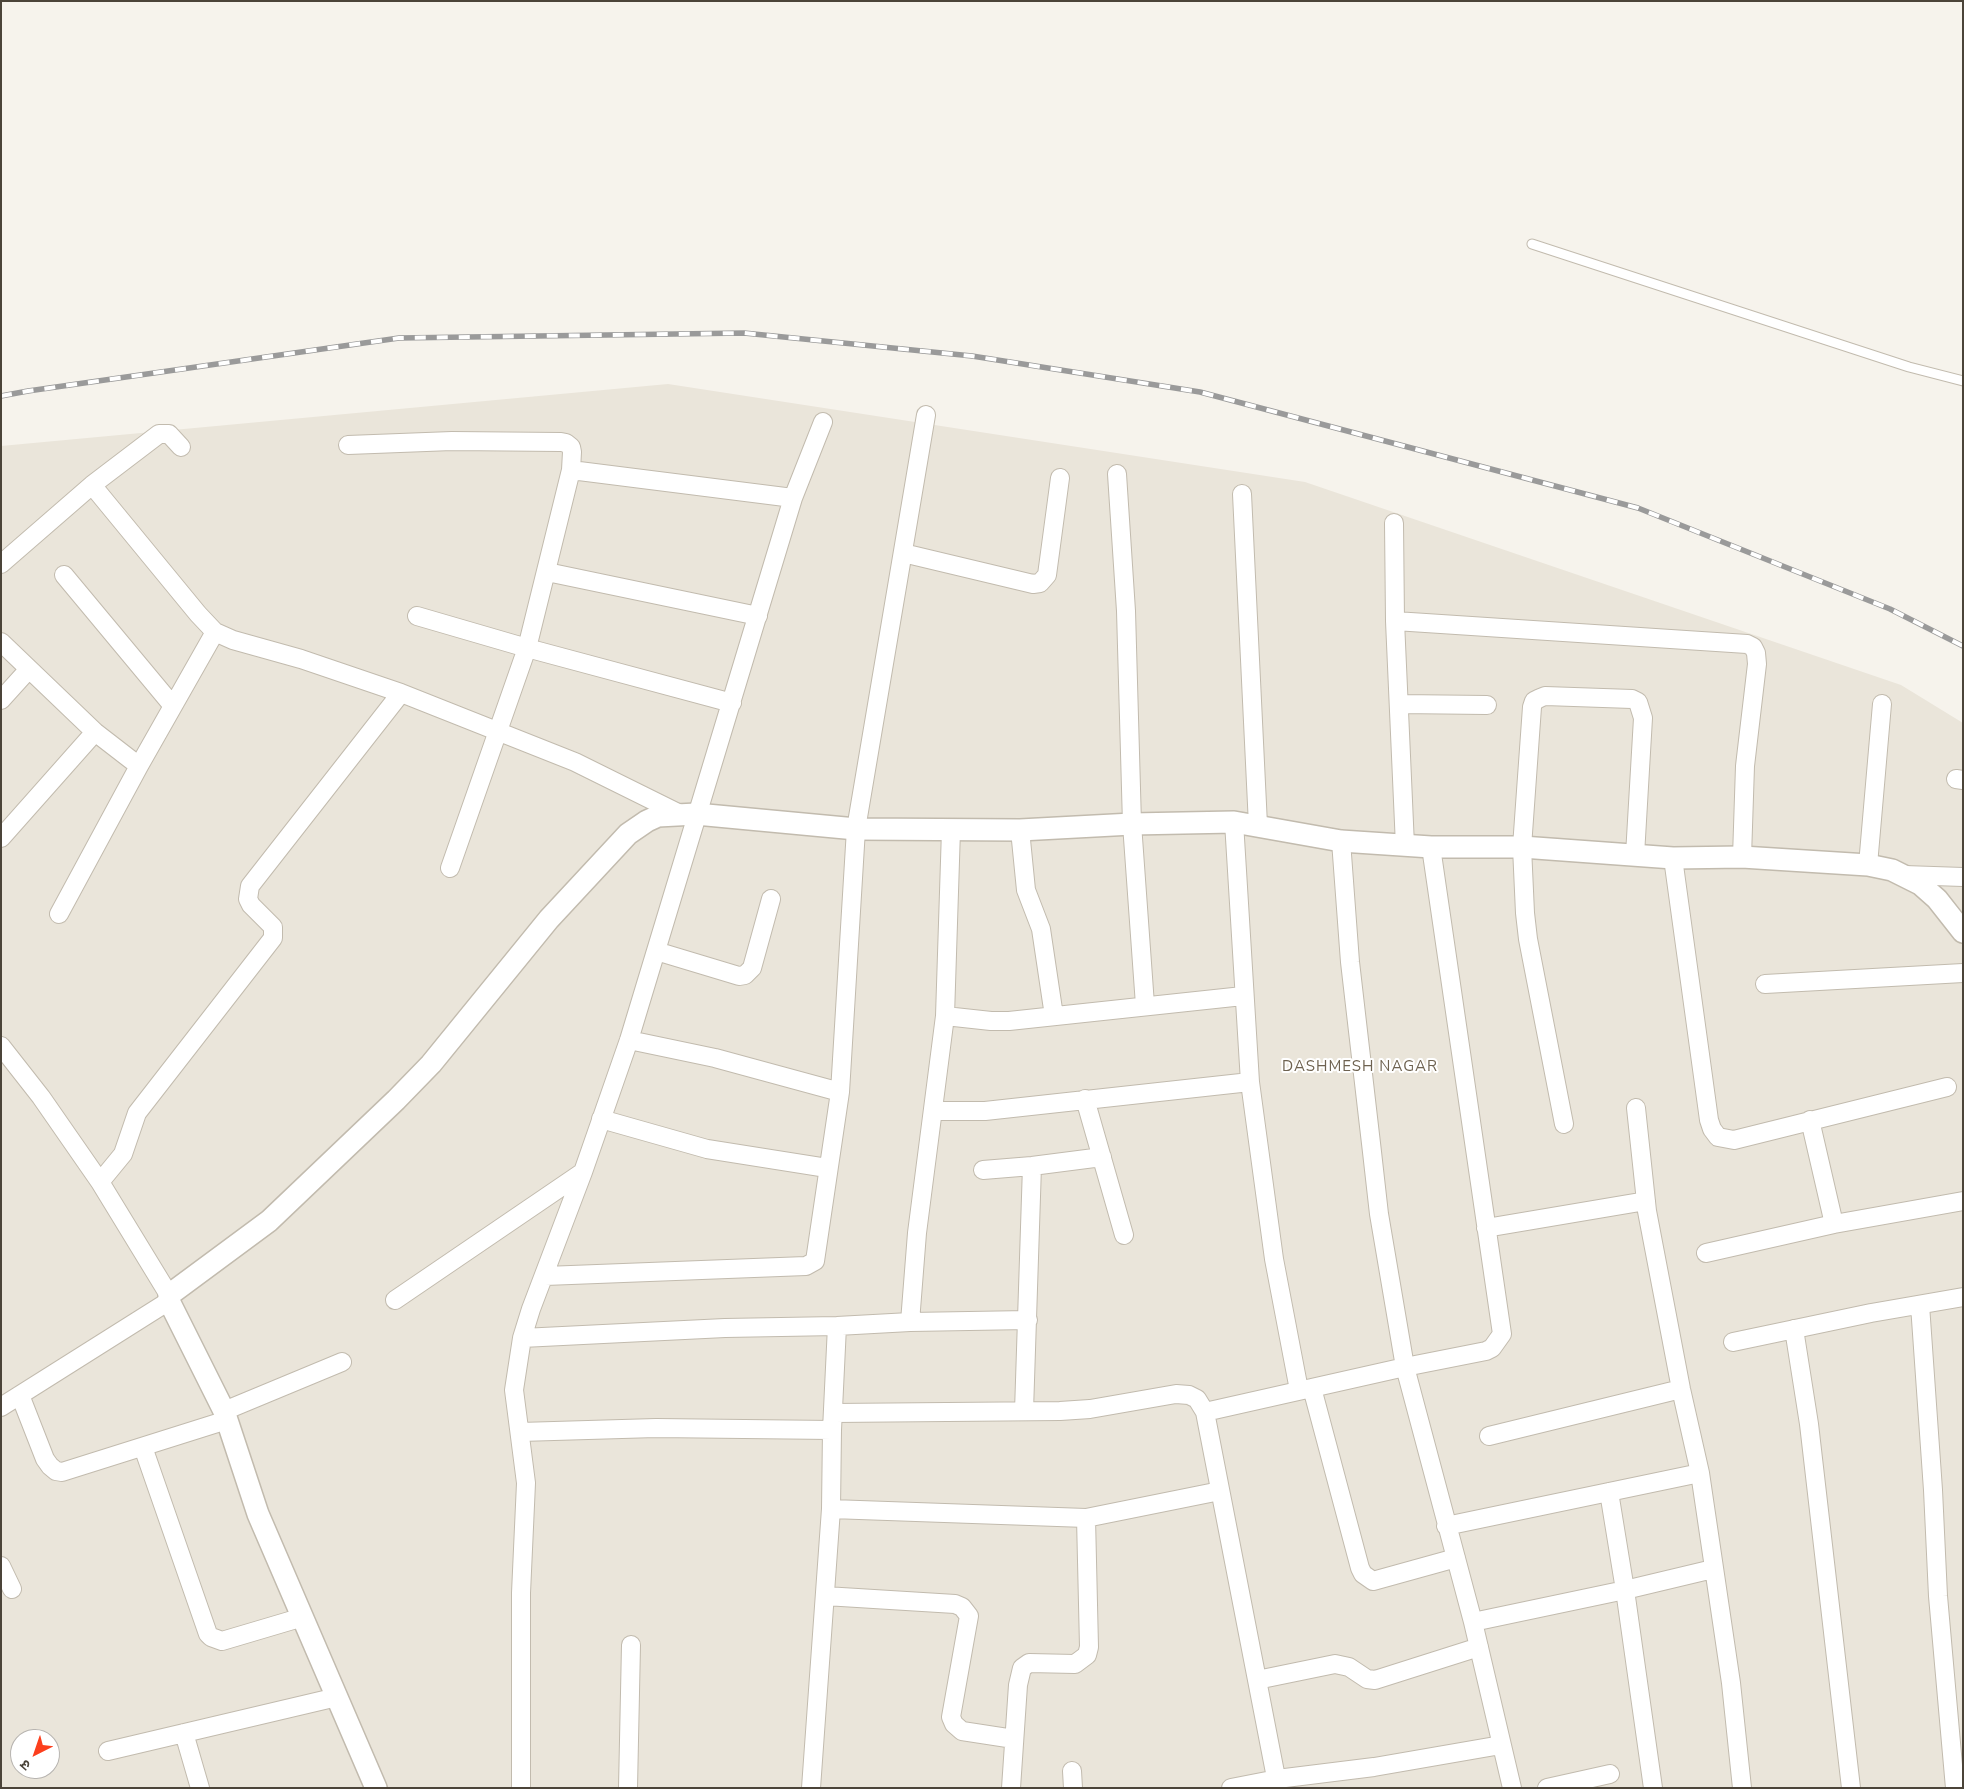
<!DOCTYPE html>
<html>
<head>
<meta charset="utf-8">
<style>
  body { margin:0 }
  #map { position:relative; width:1964px; height:1789px; overflow:hidden; background:#f6f3ec; font-family:"Nunito Sans","Noto Sans Devanagari",sans-serif }
  canvas { display:block }
  .frame { position:absolute; inset:0; border:2px solid #4b4439; pointer-events:none }
  .north { position:absolute; left:10px; top:1729px; width:50px; height:50px; box-sizing:border-box; background:#fff; border:1px solid #b7b4b0; border-radius:50%; rotate:221deg; font-size:14px; font-weight:700; line-height:20px; text-align:center; color:#4b4439 }
  .north::after { content:''; display:block; margin:auto; width:18px; height:22px; background:#fc3f1d; clip-path:polygon(50% 0,100% 100%,50% 72%,0 100%) }
</style>
</head>
<body>
<div id="map">
<canvas width="1964" height="1789"></canvas>
<div class="frame"></div>
<div class="north">उ</div>
</div>
<script>
const ctx = document.querySelector('canvas').getContext('2d');
ctx.lineJoin = 'round';
function fill(path, color) { ctx.fillStyle = color; ctx.fill(path, 'evenodd'); }
const shape = rows => new Path2D(rows.map(r => 'M' + r).join(''));
function strokePath(path, color, width, dash) { ctx.strokeStyle = color; ctx.lineWidth = width; ctx.lineCap = dash ? 'butt' : 'round'; ctx.setLineDash(dash || []); ctx.stroke(path); }
function write(font, color, halo, rows, align = 'center') {
  ctx.font = font + ' "Nunito Sans",sans-serif'; ctx.lineWidth = 4; ctx.setLineDash([]); ctx.textBaseline = 'middle'; ctx.strokeStyle = halo; ctx.fillStyle = color; for (const [text, x, y, turn = 0] of rows) {
    ctx.save(); ctx.translate(x, y); ctx.rotate((+turn || 0) * Math.PI / 180); ctx.textAlign = isNaN(turn) ? turn : align; if (halo) ctx.strokeText(text, 0, 0); ctx.fillText(text, 0, 0); ctx.restore();
  }
}
const residential = shape([
  [668,384,1305,482,1901,685,1963,723,1963,1788,1,1788,1,446],
  [20,1739,50,1739,50,1769,20,1769]
]);
const service = shape([
  [1532,244,1909,367,1963,381]
]);
const minor = shape([
  [348,445,452,441,561,442,566,443,571,447,572,452,571,470,527,648,450,868],
  [571,470,793,498],
  [1117,474,1126,611,1132,824,1145,1005],
  [92,485,198,614,215,632,233,640,301,659,401,693,575,762,680,814],
  [1242,494,1258,825],
  [1394,523,1395,621,1405,846],
  [903,553,1033,584,1040,583,1047,575,1060,478],
  [1,564,92,485,159,434,169,434,181,447],
  [547,572,758,616],
  [64,575,173,706],
  [417,616,527,648,732,703],
  [1395,621,1747,644,1753,647,1756,653,1757,664,1745,766,1742,857],
  [1,642,95,732,139,766],
  [1,700,29,669],
  [1399,704,1487,705],
  [1956,779,1963,780],
  [1234,822,1250,1082,1274,1259,1299,1390],
  [1020,830,1026,890,1041,929,1054,1016],
  [1,838,95,732],
  [1341,841,1350,962,1372,1152,1379,1214,1405,1367,1473,1622,1512,1788],
  [1673,858,1709,1120,1712,1129,1718,1137,1734,1140,1947,1087],
  [1868,865,1882,704],
  [1904,875,1963,877],
  [59,914,139,766,215,632],
  [656,951,739,976,745,975,752,968,771,899],
  [1765,984,1963,973],
  [945,1016,991,1021,1009,1021,1243,996],
  [629,1040,715,1058,840,1092],
  [1,1046,41,1097,100,1182,169,1295],
  [1085,1099,1124,1235],
  [1636,1108,1647,1211,1681,1389,1700,1473,1731,1683,1742,1788],
  [933,1111,985,1111,1250,1082],
  [601,1119,707,1149,827,1168],
  [1810,1120,1834,1224],
  [1564,1124,1528,939,1525,913,1522,847,1532,707,1534,701,1540,698,1545,696,1632,699,1638,702,1643,718,1635,855],
  [983,1170,1032,1166,1102,1157],
  [100,1182,123,1154,137,1113,273,938,273,927,251,905,248,899,250,886,401,693],
  [1486,1228,1646,1201],
  [1706,1253,1834,1224,1963,1201],
  [545,1276,806,1266,815,1261,840,1092,856,829,926,415],
  [395,1300,583,1172],
  [1920,1305,1933,1490,1938,1596,1955,1788],
  [910,1322,917,1233,945,1016,951,830],
  [1794,1329,1809,1424,1851,1788],
  [522,1338,725,1328,837,1326,910,1322,1028,1320],
  [1733,1342,1871,1313,1963,1297],
  [1312,1388,1360,1568,1363,1574,1373,1581,1456,1558],
  [20,1395,45,1459,50,1466,56,1471,62,1472,227,1420],
  [1,1407,169,1301],
  [224,1411,342,1362],
  [1024,1411,1032,1166],
  [1205,1412,1405,1367,1486,1351,1492,1348,1502,1334,1431,847],
  [834,1413,1060,1411,1090,1409,1176,1394,1189,1395,1197,1399,1205,1412,1278,1788],
  [520,1432,656,1428,832,1430],
  [1489,1436,1681,1389],
  [143,1447,208,1634,211,1637,222,1641,303,1617],
  [1609,1492,1625,1590,1653,1788],
  [831,1509,1086,1518,1220,1491],
  [1446,1526,1700,1473],
  [1,1566,12,1589],
  [825,1596,955,1604,962,1607,969,1616,951,1717,954,1724,962,1731,1014,1739],
  [1473,1622,1625,1590,1713,1569],
  [1257,1680,1335,1664,1349,1667,1367,1679,1375,1680,1479,1647],
  [184,1733,200,1788],
  [108,1751,337,1697],
  [1072,1771,1073,1788],
  [521,1788,521,1593,526,1483,514,1390,522,1338,531,1309,583,1172,629,1040,793,498,823,422],
  [628,1788,631,1645],
  [811,1788,831,1509,832,1430,837,1326],
  [1011,1788,1018,1685,1022,1668,1029,1663,1075,1664,1087,1655,1089,1647,1086,1518],
  [1231,1788,1277,1779,1374,1767,1501,1745],
  [1547,1788,1610,1774]
]);
const tertiary = shape([
  [376,1788,258,1514,224,1411,169,1301,169,1295,269,1221,396,1100,431,1064,549,919,628,834,647,821,658,816,696,814,856,829,1020,830,1132,824,1234,822,1341,841,1431,847,1522,847,1673,858,1742,857,1868,865,1892,870,1920,884,1937,899,1963,932]
]);
const rail = shape([
  [1,396,28,391,399,338,744,333,972,356,1200,392,1638,508,1890,609,1963,646]
]);
const neighbourhoodNames = [
  ["DASHMESH NAGAR",1360,1067]
];
fill(residential, '#eae5da');
strokePath(service, '#c2bbae', 11);
strokePath(minor, '#c2bbae', 20);
strokePath(tertiary, '#c2bbae', 24);
strokePath(service, '#fff', 9);
strokePath(minor, '#fff', 18);
strokePath(tertiary, '#fff', 21);
strokePath(rail, '#9a9a9a', 5.5);
strokePath(rail, '#fff', 4, [11]);
ctx.letterSpacing = '1px';
write('15px', '#6e6250', '#fff', neighbourhoodNames);
ctx.letterSpacing = '0px';
</script>
</body>
</html>
